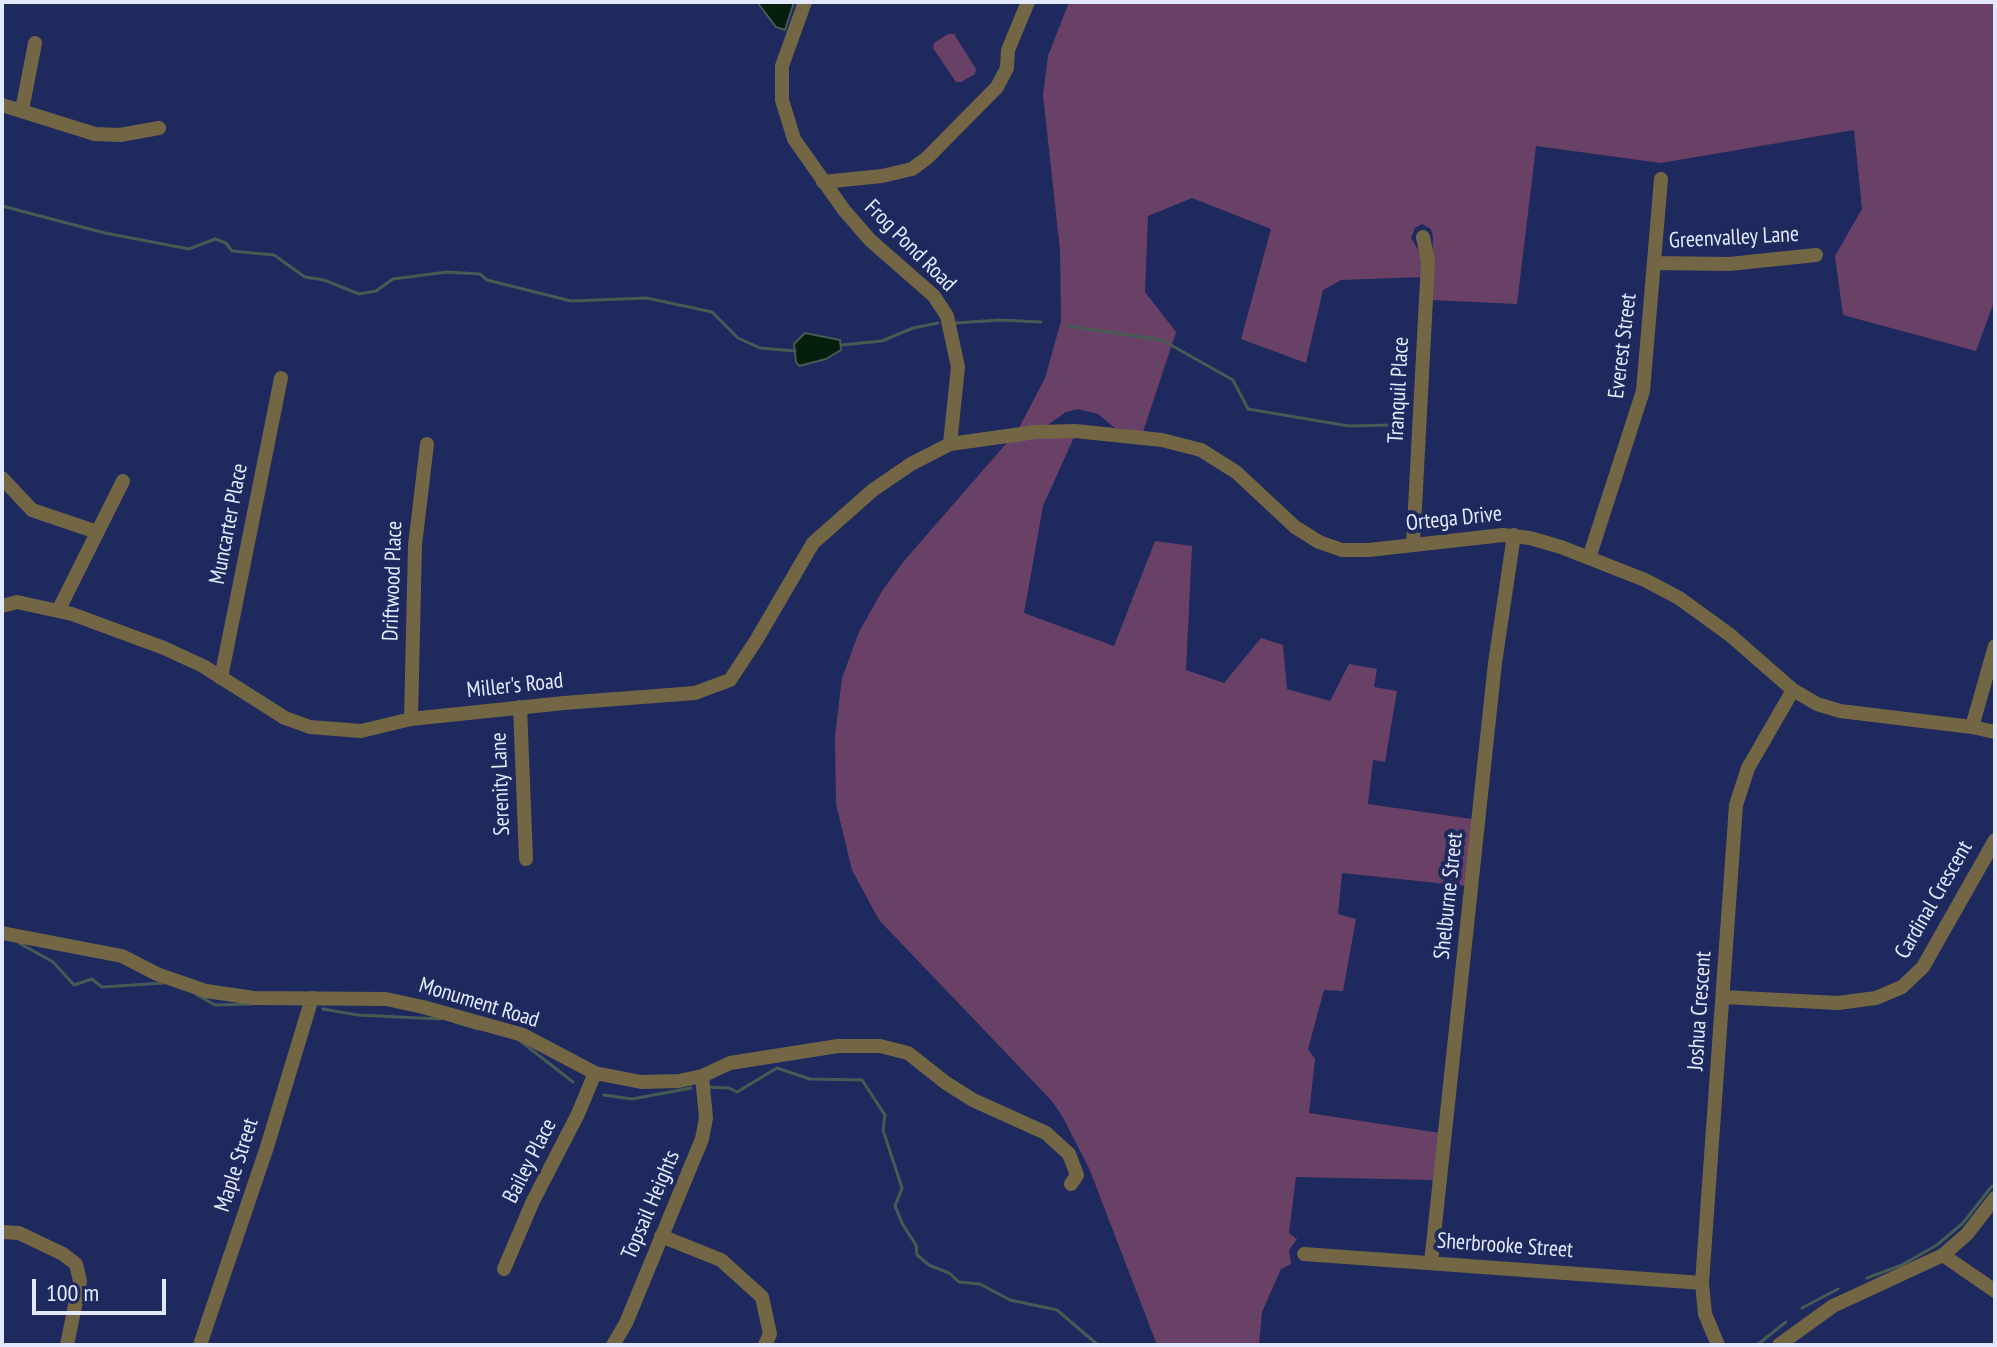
<!DOCTYPE html>
<html>
<head>
<meta charset="utf-8">
<style>
  body { margin:0 }
  #map { position:relative; width:1997px; height:1347px; overflow:hidden; background:#1e295e; font-family:"PT Sans Narrow",sans-serif }
  canvas { display:block }
  .frame { position:absolute; inset:0; border:4px solid #e2e9fd; pointer-events:none }
  .scale { position:absolute; left:32px; top:1279px; width:134px; height:36px; box-sizing:border-box; border:4px solid #e2e9fd; border-top:0; padding-left:10px; font-size:24px; line-height:28px; white-space:nowrap; color:#e2e9fd; -webkit-text-stroke:6px #1e295e; paint-order:stroke }
</style>
</head>
<body>
<div id="map">
<canvas width="1997" height="1347"></canvas>
<div class="frame"></div>
<div class="scale">100 m</div>
</div>
<script>
const ctx = document.querySelector('canvas').getContext('2d');
ctx.lineJoin = 'round';
function fill(path, color) { ctx.fillStyle = color; ctx.fill(path, 'evenodd'); }
const shape = rows => new Path2D(rows.map(r => 'M' + r).join(''));
function strokePath(path, color, width, dash) { ctx.strokeStyle = color; ctx.lineWidth = width; ctx.lineCap = dash ? 'butt' : 'round'; ctx.setLineDash(dash || []); ctx.stroke(path); }
function write(font, color, halo, rows, align = 'center') {
  ctx.font = font + ' "PT Sans Narrow",sans-serif'; ctx.lineWidth = 8; ctx.setLineDash([]); ctx.textBaseline = 'middle'; ctx.strokeStyle = halo; ctx.fillStyle = color; for (const [text, x, y, turn = 0] of rows) {
    ctx.save(); ctx.translate(x, y); ctx.rotate((+turn || 0) * Math.PI / 180); ctx.textAlign = isNaN(turn) ? turn : align; if (halo) ctx.strokeText(text, 0, 0); ctx.fillText(text, 0, 0); ctx.restore();
  }
}
const green = shape([
  [1069,2,1995,2,1995,299,1976,351,1843,315,1835,256,1862,209,1854,130,1661,163,1536,146,1517,304,1431,300,1433,237,1431,229,1422,224,1415,228,1411,238,1423,258,1423,277,1341,280,1323,290,1306,363,1241,339,1271,229,1192,198,1148,216,1145,292,1176,332,1143,432,1115,428,1098,414,1078,409,1066,412,1046,426,1018,430,1045,378,1061,321,1060,250,1043,95,1048,56],
  [948,34,954,34,976,69,975,74,961,82,956,82,933,48,934,43],
  [1075,435,1043,506,1024,613,1114,646,1155,541,1192,546,1186,670,1224,683,1261,638,1283,645,1287,689,1330,701,1349,664,1377,669,1374,687,1397,691,1385,762,1373,760,1368,804,1472,819,1465,886,1342,873,1338,914,1356,919,1343,991,1324,990,1308,1049,1315,1059,1309,1113,1440,1133,1434,1180,1296,1177,1289,1233,1297,1239,1289,1250,1291,1264,1281,1269,1262,1312,1259,1345,1157,1345,1089,1168,1061,1114,1051,1100,879,920,852,870,836,804,835,736,842,678,859,632,882,591,904,561,1011,438]
]);
const water = shape([
  [757,2,794,2,785,30,776,27,757,2],
  [805,333,840,340,841,350,826,359,799,366,796,362,794,344,805,333]
]);
const stream = shape([
  [2,206,105,233,189,249,215,239,226,243,232,251,274,255,305,277,324,280,359,294,376,291,393,279,447,272,480,274,487,280,571,301,647,298,712,312,738,338,760,348,795,351],
  [956,323,999,320,1041,322],
  [1068,326,1162,340,1233,380,1248,409,1349,426,1390,425],
  [842,345,882,341,913,328,938,323],
  [19,943,53,962,74,985,92,979,102,987,164,983],
  [197,995,215,1005,251,1004],
  [323,1009,358,1015,440,1019],
  [455,1022,478,1029],
  [519,1040,573,1082],
  [707,1087,729,1088,737,1092,777,1068,810,1079,862,1080,885,1115,883,1130,902,1188,895,1206,903,1225,916,1245,917,1255,929,1265,949,1273,959,1282,980,1284,1010,1300,1057,1310,1098,1345],
  [604,1095,632,1099,691,1088],
  [1867,1278,1902,1265,1937,1245,1963,1223,1992,1186],
  [1802,1308,1838,1289],
  [1757,1345,1786,1322],
  [1991,1345,1995,1343]
]);
const minor = shape([
  [805,2,782,66,782,100,794,139,844,210,870,240,934,296,947,316,958,367,950,444],
  [2,105,95,134,120,135,159,128],
  [22,110,35,43],
  [823,182,882,176,912,169,927,158,997,87,1007,68,1008,50,1028,2],
  [1654,263,1729,264,1816,255],
  [2,478,32,510,97,532],
  [1413,545,1428,261,1423,237],
  [1589,558,1643,391,1661,179],
  [2,606,17,602,72,614,164,648,203,666,285,718,310,727,361,731,411,719,564,703,695,693,730,680,757,639,813,543,873,490,911,464,950,444,1036,432,1075,431,1162,440,1201,450,1236,472,1295,527,1319,542,1342,550,1369,550,1503,535,1530,538,1561,547,1645,580,1679,598,1730,635,1793,690,1817,704,1840,711,1972,727,1995,732],
  [58,611,123,481],
  [221,678,281,378],
  [520,707,526,859],
  [411,719,415,545,427,444],
  [1972,727,1995,646],
  [2,933,122,956,157,974,206,991,254,998,386,999,423,1007,523,1035,595,1073,641,1082,679,1081,702,1076,730,1063,838,1046,880,1046,908,1053,946,1083,973,1100,1046,1133,1069,1154,1077,1175,1071,1184],
  [1723,997,1838,1003,1876,998,1902,987,1923,967,1995,840],
  [2,1232,19,1233,63,1254,76,1264,80,1281,67,1345],
  [661,1236,721,1260,762,1297,770,1334,765,1345],
  [1304,1254,1702,1283],
  [1943,1255,1995,1291],
  [1431,1263,1495,663,1514,535],
  [504,1269,533,1201,578,1114,595,1073],
  [200,1345,267,1147,312,998],
  [613,1345,626,1323,702,1139,706,1118,702,1076],
  [1718,1345,1705,1314,1702,1283,1736,805,1748,768,1793,690],
  [1779,1345,1833,1306,1943,1255,1967,1234,1995,1198]
]);
const streetNames = [
  ["Greenvalley Lane",1734,238,-3],
  ["Frog Pond Road",910,246,45],
  ["Everest Street",1623,346,-83],
  ["Tranquil Place",1399,390,-87],
  ["Ortega Drive",1454,519,-6],
  ["Muncarter Place",229,524,-79],
  ["Driftwood Place",393,581,-88],
  ["Miller's Road",515,686,-6],
  ["Serenity Lane",501,784,-92],
  ["Shelburne Street",1449,896,-84],
  ["Cardinal Crescent",1934,900,-60],
  ["Monument Road",479,1003,17],
  ["Joshua Crescent",1700,1011,-86],
  ["Bailey Place",530,1161,-63],
  ["Maple Street",237,1165,-72],
  ["Topsail Heights",651,1205,-67],
  ["Sherbrooke Street",1505,1246,4]
];
fill(green, '#6a4166');
fill(water, '#051e0d');
strokePath(water, '#475b55', 2);
strokePath(stream, '#475b55', 3);
strokePath(minor, '#736644', 14);
write('22px', '#e2e9fd', '#1e295e', streetNames);
</script>
</body>
</html>
